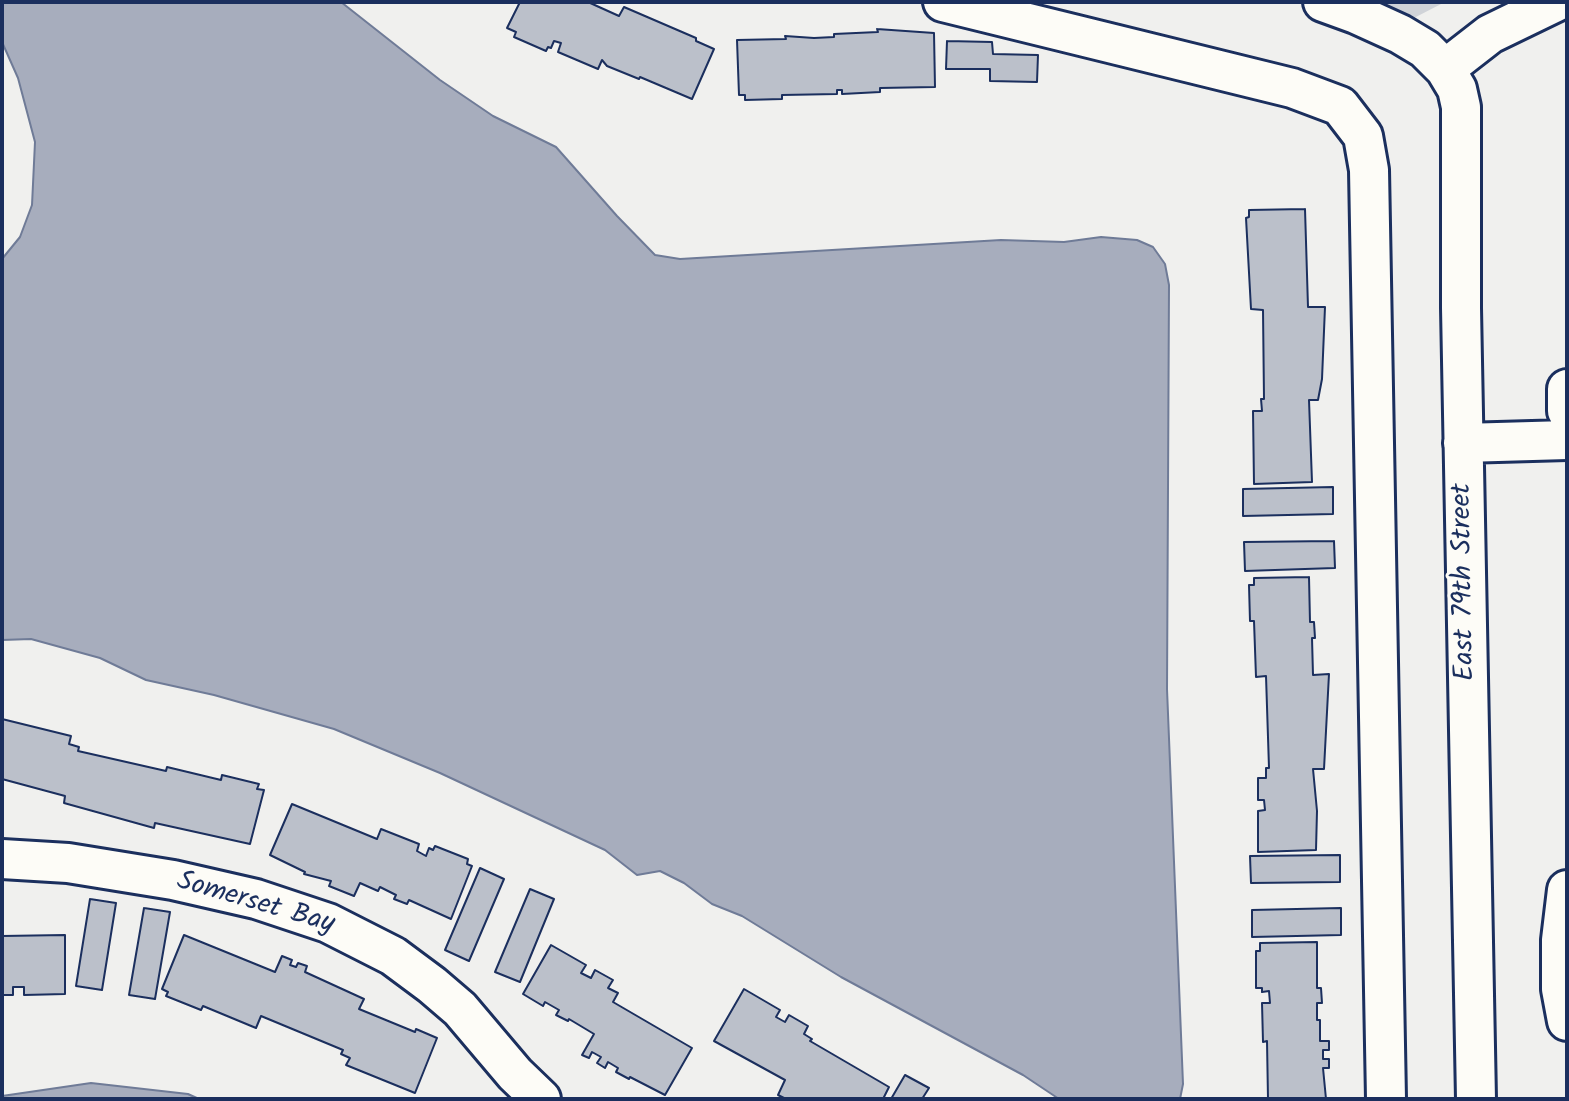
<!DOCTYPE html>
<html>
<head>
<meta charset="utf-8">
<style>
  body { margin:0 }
  #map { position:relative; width:1569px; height:1101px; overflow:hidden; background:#f0f0ee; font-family:Kalam,sans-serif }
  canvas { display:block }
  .frame { position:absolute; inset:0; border:4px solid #1b2f5e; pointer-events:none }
</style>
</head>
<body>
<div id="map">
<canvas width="1569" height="1101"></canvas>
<div class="frame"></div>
</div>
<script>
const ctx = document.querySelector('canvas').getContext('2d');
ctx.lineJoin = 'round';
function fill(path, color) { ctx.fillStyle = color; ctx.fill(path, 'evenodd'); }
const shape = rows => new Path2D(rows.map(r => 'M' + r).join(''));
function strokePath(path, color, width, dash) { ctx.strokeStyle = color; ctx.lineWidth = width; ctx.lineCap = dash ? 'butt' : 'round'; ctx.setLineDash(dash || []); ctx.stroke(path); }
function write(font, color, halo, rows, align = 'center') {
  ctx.font = font + ' Kalam,sans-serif'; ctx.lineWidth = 6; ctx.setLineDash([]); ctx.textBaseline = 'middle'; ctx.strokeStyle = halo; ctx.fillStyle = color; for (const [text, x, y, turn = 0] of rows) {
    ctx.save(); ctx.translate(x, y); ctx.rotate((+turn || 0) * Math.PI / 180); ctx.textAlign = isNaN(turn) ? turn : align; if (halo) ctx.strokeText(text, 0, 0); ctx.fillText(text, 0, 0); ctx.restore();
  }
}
const green = shape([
  [1375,2,1445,2,1410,20]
]);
const water = shape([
  [2,2,341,2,440,80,493,116,556,147,617,216,655,255,680,259,1001,240,1064,242,1101,237,1137,240,1153,247,1165,264,1169,285,1167,689,1183,1084,1180,1099,1059,1099,1023,1075,841,977,742,916,712,904,684,883,660,871,637,875,605,850,440,773,334,729,214,695,146,680,100,658,31,639,2,640,2,259,20,237,32,205,35,142,18,78,2,42,2,2],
  [91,1083,188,1094,199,1099,2,1099,2,1096,91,1083]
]);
const building = shape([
  [520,2,588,2,619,16,624,7,696,38,696,41,714,49,692,99,640,77,639,79,607,66,602,60,598,69,558,52,561,43,554,41,551,48,548,47,546,51,514,37,516,32,507,28,520,2],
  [877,29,934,33,935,87,880,88,880,92,842,94,842,90,837,90,837,94,782,95,782,99,745,100,745,95,739,95,737,40,786,39,785,36,814,38,834,37,834,34,878,32,877,29],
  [947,41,992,42,993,54,1038,55,1037,82,990,81,990,69,946,69,947,41],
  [1305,209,1308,307,1325,307,1322,379,1318,400,1309,400,1312,482,1254,484,1253,411,1262,411,1261,399,1264,399,1263,310,1251,309,1246,218,1249,217,1249,210,1305,209],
  [1333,487,1333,514,1243,516,1243,489,1333,487],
  [1334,541,1335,568,1245,571,1244,542,1334,541],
  [1309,577,1310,622,1314,622,1315,638,1312,638,1313,675,1329,674,1324,769,1313,769,1317,811,1316,850,1258,852,1258,811,1265,810,1264,800,1258,800,1258,778,1266,778,1266,768,1269,768,1266,676,1256,677,1254,621,1250,621,1249,585,1254,585,1254,578,1309,577],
  [2,719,71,736,69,744,79,747,78,751,166,771,167,767,221,780,222,775,259,784,257,789,264,790,250,844,155,823,154,828,64,803,65,796,2,779,2,719],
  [292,804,377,839,381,829,419,844,417,851,426,856,429,848,433,850,435,846,468,859,467,864,472,866,451,919,409,900,407,904,394,899,396,895,380,887,378,891,360,883,354,896,329,886,331,881,304,874,305,872,270,855,292,804],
  [1340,855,1340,882,1251,883,1250,856,1340,855],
  [480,868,504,879,469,961,445,950,480,868],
  [530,889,554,899,520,982,495,972,530,889],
  [90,899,116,903,102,990,76,986,90,899],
  [144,908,170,912,155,999,129,995,144,908],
  [1341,908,1341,935,1252,937,1252,910,1341,908],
  [65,935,65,994,24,995,24,987,13,987,13,995,2,995,2,936,65,935],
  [184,935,275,972,282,956,292,960,290,965,296,967,298,963,307,966,305,972,364,999,359,1009,415,1032,416,1029,437,1038,415,1093,346,1065,350,1058,341,1054,343,1050,261,1016,256,1028,203,1006,201,1010,166,996,168,992,162,989,184,935],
  [1317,942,1317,988,1321,988,1322,1003,1317,1003,1317,1020,1320,1020,1320,1041,1329,1041,1329,1050,1323,1050,1323,1059,1329,1059,1329,1068,1323,1068,1326,1099,1268,1099,1267,1041,1263,1042,1262,1003,1270,1003,1269,991,1262,992,1262,988,1256,988,1256,951,1260,951,1260,943,1317,942],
  [551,945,586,965,581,973,591,978,595,970,613,980,608,988,618,993,613,1002,692,1048,665,1095,630,1077,629,1079,616,1072,618,1068,608,1062,605,1068,597,1063,601,1057,592,1052,589,1058,582,1055,594,1034,569,1019,568,1021,556,1015,559,1010,545,1002,543,1006,523,994,551,945],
  [744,989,780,1010,776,1017,785,1022,789,1015,808,1026,804,1034,812,1039,810,1041,889,1087,883,1099,786,1099,778,1095,785,1080,714,1041,744,989],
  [905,1075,929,1088,922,1099,891,1099,905,1075]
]);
const minor = shape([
  [943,2,1292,88,1340,106,1363,136,1369,170,1386,1099],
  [1323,2,1356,14,1400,34,1425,49,1445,69,1457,89,1461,107,1461,308,1476,1099],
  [1445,69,1490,34,1556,2],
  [1567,389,1567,411],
  [1463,443,1567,440],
  [2,859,68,863,173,880,256,899,328,923,393,956,432,985,460,1009,515,1074,541,1099],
  [1567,890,1561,940,1561,989,1567,1021]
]);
const streetNames = [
  ["East 79th Street",1466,582,-91],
  ["Somerset Bay",255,905,16]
];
fill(green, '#d0d3d8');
fill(water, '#a7adbd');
strokePath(water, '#6f7b97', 2);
fill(building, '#bbc0ca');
strokePath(building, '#1b2f5e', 2);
strokePath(minor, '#1b2f5e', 44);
strokePath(minor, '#fdfcf7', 38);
write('28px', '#1b2f5e', '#fdfcf7', streetNames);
</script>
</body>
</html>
